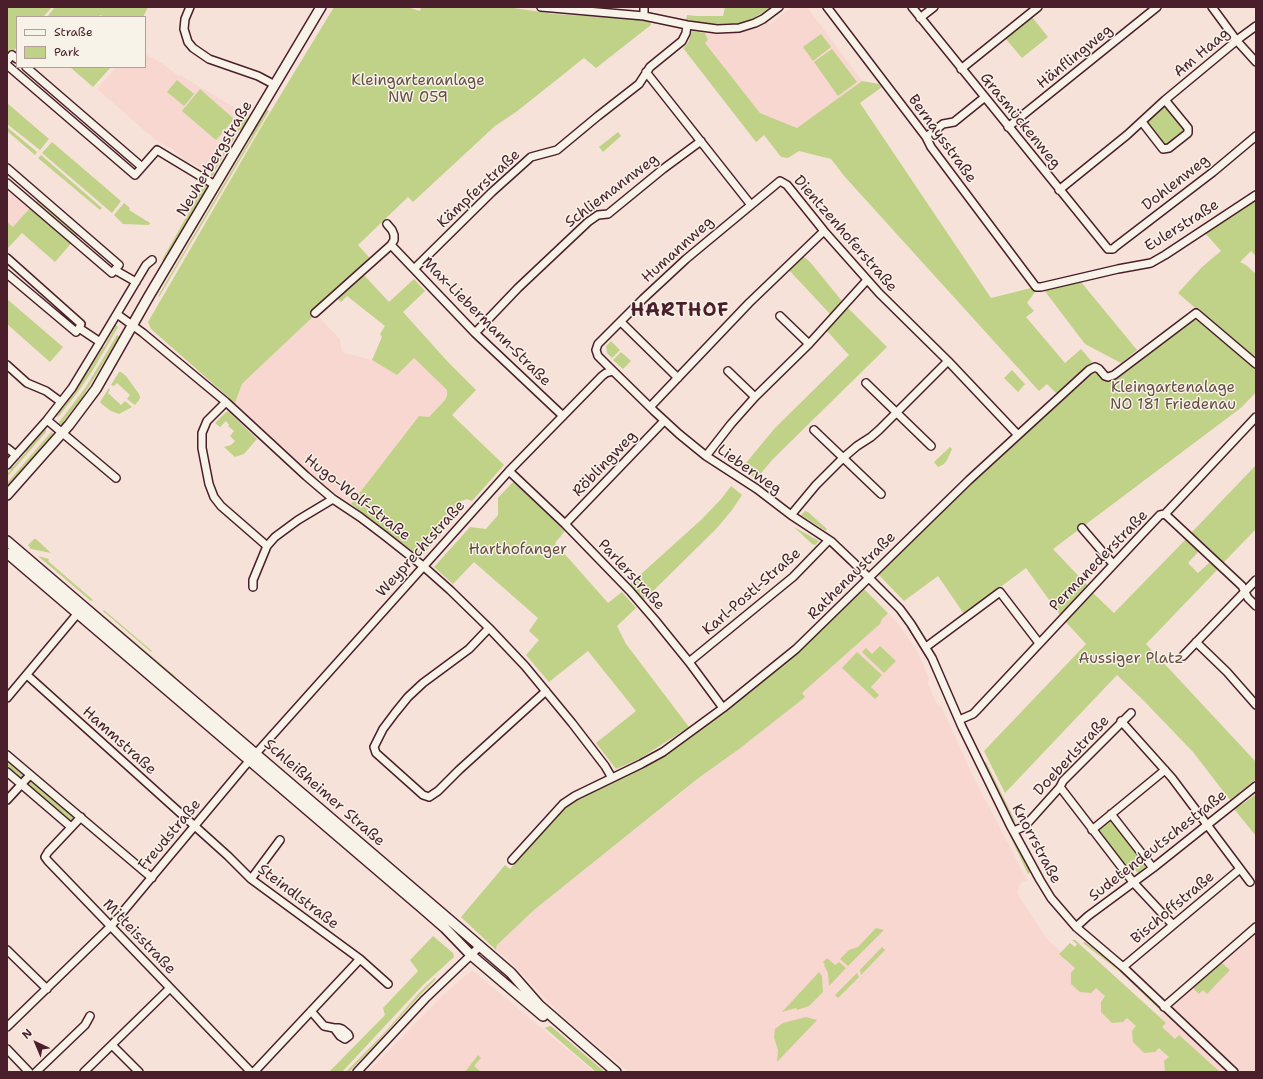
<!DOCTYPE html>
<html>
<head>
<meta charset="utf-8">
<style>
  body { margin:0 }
  #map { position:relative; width:1263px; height:1079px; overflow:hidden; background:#f7e2da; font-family:"Shantell Sans",sans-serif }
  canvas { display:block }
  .frame { position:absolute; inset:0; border:8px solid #4a1f2b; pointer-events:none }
  .legend { position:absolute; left:16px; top:16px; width:130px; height:52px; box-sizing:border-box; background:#f7f3e8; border:1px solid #b29e9c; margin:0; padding:5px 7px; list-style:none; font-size:12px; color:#4a1f2b }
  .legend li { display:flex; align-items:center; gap:8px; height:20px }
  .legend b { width:20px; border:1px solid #b29e9c }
  .north { position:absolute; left:16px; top:1023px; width:40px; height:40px; -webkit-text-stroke:3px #f7f3e8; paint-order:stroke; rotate:316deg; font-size:11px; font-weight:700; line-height:16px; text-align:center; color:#4a1f2b }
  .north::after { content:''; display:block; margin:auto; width:14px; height:18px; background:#4a1f2b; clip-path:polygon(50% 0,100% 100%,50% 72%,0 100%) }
</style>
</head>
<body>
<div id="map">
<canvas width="1263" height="1079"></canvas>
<div class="frame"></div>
<ul class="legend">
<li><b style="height:5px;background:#f7f3e8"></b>Straße</li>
<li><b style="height:11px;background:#bfd287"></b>Park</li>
</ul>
<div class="north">N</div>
</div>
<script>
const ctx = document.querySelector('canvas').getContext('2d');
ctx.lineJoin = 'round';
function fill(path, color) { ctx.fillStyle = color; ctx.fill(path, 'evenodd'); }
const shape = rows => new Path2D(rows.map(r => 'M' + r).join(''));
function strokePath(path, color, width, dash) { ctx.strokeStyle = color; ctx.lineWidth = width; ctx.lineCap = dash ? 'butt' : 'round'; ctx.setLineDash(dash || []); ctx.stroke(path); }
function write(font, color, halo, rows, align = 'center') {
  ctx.font = font + ' "Shantell Sans",sans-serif'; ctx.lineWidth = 3; ctx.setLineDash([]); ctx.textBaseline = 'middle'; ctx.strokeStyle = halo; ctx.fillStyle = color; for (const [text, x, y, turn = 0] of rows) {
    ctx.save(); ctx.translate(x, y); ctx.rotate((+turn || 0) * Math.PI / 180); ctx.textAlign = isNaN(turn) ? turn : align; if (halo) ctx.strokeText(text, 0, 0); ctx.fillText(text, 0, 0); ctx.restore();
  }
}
const built = shape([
  [792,7,807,7,862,81,797,128,760,113,705,43,708,40,705,33,738,32,754,28,767,21,770,24],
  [145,54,160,62,179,76,180,75,240,111,217,150,203,169,190,162,187,162,171,148,158,142,97,89,116,67,145,67],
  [12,189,32,206,13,227,7,222,7,194],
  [316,314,340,339,342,352,372,360,397,375,414,358,447,390,445,400,429,417,419,416,351,504,330,490,314,477,235,403,242,384,246,380],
  [888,613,896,621,916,649,929,678,928,684,937,704,942,708,972,774,1027,880,1020,884,1017,893,1046,938,1146,1027,1256,933,1256,1072,629,1072,562,1016,507,958,496,950,497,945,534,910,697,780,739,749,805,697,802,693,880,624,882,619],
  [472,970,594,1072,368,1072,442,996]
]);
const green = shape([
  [7,7,52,7,43,17,17,17,17,47,7,58],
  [55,7,148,7,143,17,104,17,100,15,99,17,47,17],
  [334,7,407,7,420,11,421,7,507,7,554,14,634,19,650,22,651,25,596,68,584,58,516,112,495,126,413,202,408,197,358,245,376,265,362,273,389,302,414,279,425,291,403,312,448,362,476,390,452,415,504,465,472,501,467,499,461,501,458,504,456,509,444,521,445,530,424,553,419,556,351,504,419,416,429,417,445,400,447,395,447,390,414,358,397,375,372,360,382,337,380,334,385,326,347,296,341,302,335,296,246,380,242,384,235,403,151,329,148,322,263,124],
  [725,7,771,7,754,18,739,23,712,24,686,20,687,15,697,16,723,16],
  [1032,17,1048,37,1022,58,1005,38],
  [692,31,705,33,708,40,705,43,760,113,797,128,862,81,879,84,882,87,860,103,991,298,1031,288,1035,292,1027,303,1034,311,1026,317,1065,363,1081,349,1092,362,1057,394,1047,384,1039,391,845,177,831,159,799,151,788,158,781,157,764,135,756,142,683,48,688,43],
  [821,34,831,47,813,61,803,47],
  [832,49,857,82,838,96,814,62],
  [70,67,111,67,93,87],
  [177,80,194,94,184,106,167,92],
  [200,89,234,119,216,140,182,111],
  [7,103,49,139,40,150,7,124],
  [1167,105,1186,127,1185,131,1168,145,1163,145,1145,123],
  [266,109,269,111,159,297,158,296,252,136,252,133],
  [246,118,249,120,241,130,239,130,214,172,215,174,209,178,240,124],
  [7,127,37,152,35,155,7,131],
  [618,132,621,136,603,152,599,147],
  [52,142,121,201,112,213,42,153],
  [41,155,102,208,100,210,38,158],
  [206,182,208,186,208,190,205,192,176,243,170,254,164,261,162,260],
  [39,198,80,233,55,262,22,233,7,249,7,222,13,227],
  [1256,198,1256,256,1251,251,1240,262,1246,265,1256,274,1256,356,1254,355,1248,362,1256,369,1256,392,1242,407,1053,549,1088,586,1060,615,1026,568,964,614,938,576,904,601,879,575,879,572,1003,451,1005,453,1011,447,1011,446,1087,375,1092,373,1097,373,1104,381,1111,382,1191,322,1194,319,1199,319,1201,311,1199,308,1194,307,1178,293,1202,267,1221,251,1205,233],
  [124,203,130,208,129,210,150,223,149,225,123,224,114,215],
  [803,256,810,262,842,301,830,314,788,269],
  [1081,282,1137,350,1121,363,1085,344,1044,290],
  [7,299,63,347,50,362,7,324],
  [847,307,887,347,773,459,756,479,741,469,775,428,849,355,826,330],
  [114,323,118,327,91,373,77,393,59,416,57,417,53,414,55,412,57,414,65,405,71,396,68,394,69,392,73,394,81,381,78,379,80,376,83,378,102,349,99,347,100,345,104,347,115,327,113,325],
  [117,335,121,337,118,339,82,398,64,421,64,424,57,425,86,387],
  [611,341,620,350,612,358,607,353,606,346],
  [621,352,631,361,623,369,613,360],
  [1012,370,1025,384,1018,392,1004,378],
  [119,372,121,372,126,376,139,394,140,397,139,400,135,405,127,399,130,395,117,383,114,386,111,385],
  [109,388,110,390,108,393,121,405,125,401,132,407,119,414,111,411,103,405,100,402],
  [226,412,229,412,257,439,244,454,235,457,224,447,231,445,235,441,230,436,234,431,228,426,229,425,226,421,220,427,215,423],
  [42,427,46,430,46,432,7,477,7,474,11,470,8,467,10,465,13,467,26,452,23,449,25,447,28,449,43,432,40,429],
  [53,430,52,435,7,487,7,483],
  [950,447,952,449,947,460,944,464,938,467,934,462],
  [1256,465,1256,529,1223,563,1191,533],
  [514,482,565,531,555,543,608,603,622,592,636,608,617,626,626,644,689,727,641,758,616,769,596,743,636,711,588,651,549,682,526,655,539,640,529,631,538,618,474,562,453,584,434,567,470,527,486,529,498,515,498,498,512,483],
  [731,486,742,495,732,510,717,528,644,600,630,584,702,519,722,498],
  [805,511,808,512,827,529,826,531,801,515],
  [794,527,819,541,815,545,812,544],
  [34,539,36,539,51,553,31,549,28,545],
  [1186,539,1199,551,1188,563,1198,573,1210,562,1218,569,1146,644,1256,762,1256,779,1230,800,1193,752,1144,701,1117,675,1005,793,984,751,1086,644,1065,621,1092,592,1114,613],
  [38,556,49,559,48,561,93,600,91,601],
  [863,588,888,613,882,619,880,624,802,693,805,697,799,702,739,749,696,780,534,910,497,945,496,950,461,917,505,865,510,869,562,810,572,802,584,795,646,766,684,741,812,638],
  [91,605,175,676,176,679,90,606],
  [104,610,152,651,151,652,103,611],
  [880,646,896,661,884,673,862,652,866,648,872,654],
  [857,652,882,675,871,687,879,695,875,699,842,668],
  [7,759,23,772,22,777,18,777,7,770],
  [984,762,986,762,1015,821,1014,822],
  [29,781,32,782,33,781,73,815,73,820,68,822,28,786,27,784],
  [1256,794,1256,836,1234,809,1244,803],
  [1110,820,1113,821,1145,863,1145,867,1138,873,1135,870,1130,873,1097,832,1097,830],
  [1012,834,1031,872,1028,874,1010,836],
  [876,928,884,930,848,966,840,959,849,950,858,947],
  [433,936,453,953,454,957,423,985,342,1072,329,1072,385,1015,383,1008,418,971,410,960],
  [1072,940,1075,940,1166,1023,1162,1027,1175,1039,1179,1035,1220,1072,1165,1072,1164,1061,1169,1057,1159,1048,1155,1052,1144,1053,1133,1042,1132,1031,1136,1026,1127,1018,1123,1022,1112,1023,1101,1012,1101,1002,1105,996,1096,988,1091,993,1080,992,1071,984,1071,973,1075,968,1059,954,1070,943,1075,947,1077,944],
  [1085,942,1117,967,1162,1009,1161,1011,1118,970,1083,943],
  [882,947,885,950,861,975,860,970],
  [827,958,835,965,839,962,846,968,829,986,828,973,824,965,825,964,823,962],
  [1222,963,1230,970,1207,994,1203,990,1199,994,1193,988],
  [819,972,822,976,823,992,809,1006,797,1010,796,1008,782,1012],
  [857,973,859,977,838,998,835,995],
  [435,978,436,979,422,993,372,1048,349,1072,346,1072,385,1032,421,991],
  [806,1017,817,1020,777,1062,778,1050,774,1037,775,1029,783,1023],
  [550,1026,552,1027,605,1072,596,1072,545,1028],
  [478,1055,481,1058,474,1066,481,1072,465,1072]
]);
const minor = shape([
  [190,7,185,19,184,29,188,42,193,48,209,59,258,76,275,85],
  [541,7,644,16,687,25,717,29,739,28,755,23,763,19,779,7],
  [827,7,926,137,931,147,1036,287,1041,287,1118,269,1151,263,1165,255,1256,195],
  [912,7,1108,249,1113,249,1115,247,1213,172,1256,136],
  [1212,7,1237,41,1256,62],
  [644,16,644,7],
  [920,18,934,7],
  [7,61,12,55,17,59],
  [7,65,135,175,157,150,215,185],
  [26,67,142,167],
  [961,69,1038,7],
  [646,72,751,205],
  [1142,122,1163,149,1169,148,1188,133,1188,128,1165,100],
  [1008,127,1157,7],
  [926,137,943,124,954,122,985,97],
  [7,168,119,265,112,273,7,183],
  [1059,190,1127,135,1165,100,1241,37,1256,26],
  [391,245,475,333,563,416],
  [7,258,81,324,79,328],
  [414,269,492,192,531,157,557,150,598,116,639,84,650,67,682,41,686,33,687,25],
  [115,270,136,282],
  [7,274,76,332,79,328,100,342],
  [315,313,391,245,394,240,394,235,392,230,387,224],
  [117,314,143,333,226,402,306,476,333,499,360,517,385,536,423,566,450,590,489,628,525,666,572,723,605,766,612,778],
  [780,316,809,344],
  [621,322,678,378],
  [475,333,518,288,588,222,598,215,608,214,663,169,701,141],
  [7,365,27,383,46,391,61,402],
  [728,371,755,397],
  [866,383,931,446],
  [226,402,207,421,202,433,202,448,209,484,214,497,221,506,267,546],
  [650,407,749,303,824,231],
  [47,420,116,478],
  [814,430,881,494],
  [1018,435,948,361,879,293,824,231,787,185,780,181,686,259,643,299,598,344,596,350,598,356,607,365,654,411,679,434,706,456,757,489,791,515,832,542,852,561,900,609,911,624,932,658,962,727,1010,825,1040,880,1051,898,1076,927,1123,967,1234,1072],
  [7,448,16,455],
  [706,456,731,424,755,397,809,344,867,280],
  [7,465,47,420,72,388,100,342,146,265,152,260],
  [509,471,565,524,630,591,655,620,689,662,723,708],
  [1165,514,1242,586,1248,598,1256,606],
  [791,515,816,485,843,458,857,446,871,437,879,430,948,361],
  [565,524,664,421],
  [1082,528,1113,564],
  [253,587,253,580,267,546,275,537,298,520,333,499],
  [489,628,469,649,423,683,408,697,395,713,383,729,374,747,376,753,423,795,429,797,438,791,459,770,546,691],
  [1196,642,1227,672,1256,705],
  [926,647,1000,592,1039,643],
  [1183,656,1256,580],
  [689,662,793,577,829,540],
  [27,675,228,856,251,879,360,959,388,984],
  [7,698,78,613,98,620],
  [959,720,973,714,976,711,1142,534,1160,515,1165,514,1256,417],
  [1121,721,1172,778,1250,882],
  [7,755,152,878],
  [7,772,71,827],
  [1060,787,1133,882,1173,925],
  [7,800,30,775],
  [1111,814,1153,868],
  [81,817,48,852,45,857,48,861,251,1072],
  [1092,830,1165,770],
  [1014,831,1025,826,1060,787,1063,781,1131,713],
  [512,860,563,804,575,796,641,764,663,752,723,708,796,649,969,480,1089,370,1095,367,1099,369,1105,376,1108,377,1114,375,1196,313,1256,364],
  [251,879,280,840],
  [1076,927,1088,916,1153,868,1256,786],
  [7,950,47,989],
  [1123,967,1240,869],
  [1164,1007,1256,927],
  [311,1011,324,1026,334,1028,340,1036,345,1039,349,1036,348,1034,342,1029,339,1028,334,1028],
  [7,1027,111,926,243,768,509,471,602,376,606,373,613,371],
  [112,1045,139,1072],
  [7,1049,29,1072],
  [36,1072,85,1025,90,1016],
  [84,1072,170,988],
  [254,1072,360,959],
  [357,1072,425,999,471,955,480,946]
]);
const major = shape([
  [7,495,69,425,96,389,149,296,321,7],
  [7,541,452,922,511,973,539,1005,616,1072],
  [7,553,422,908,445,928,471,955,543,1016]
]);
const streetNames = [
  ["Am Haag",1202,53,-40],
  ["Hänflingweg",1075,57,-39],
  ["Grasmückenweg",1020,121,51],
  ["Bernaysstraße",942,139,54],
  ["Neuherbergstraße",215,159,-59],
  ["Dohlenweg",1176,183,-38],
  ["Kämpferstraße",479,189,-43],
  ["Schliemannweg",612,191,-37],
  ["Eulerstraße",1182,226,-32],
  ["Dientzenhoferstraße",845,234,49],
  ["Humannweg",678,250,-42],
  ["Max-Liebermann-Straße",486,322,45],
  ["Röblingweg",605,464,-46],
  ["Lieberweg",749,470,35],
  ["Hugo-Wolf-Straße",357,498,38],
  ["Weyprechtstraße",421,549,-48],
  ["Permanederstraße",1099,561,-46],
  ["Parlerstraße",631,575,47],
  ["Rathenaustraße",852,576,-45],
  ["Karl-Postl-Straße",752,592,-41],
  ["Hammstraße",119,741,42],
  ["Doeberlstraße",1072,756,-47],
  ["Schleißheimer Straße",324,793,41],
  ["Freudstraße",170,835,-50],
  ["Knorrstraße",1036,844,62],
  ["Sudetendeutschestraße",1158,846,-38],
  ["Steindlstraße",298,897,37],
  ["Bischoffstraße",1173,908,-40],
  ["Mitteisstraße",139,937,46]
];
const parkNames = [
  ["Kleingartenanlage",418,81],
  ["NW 059",418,98],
  ["Kleingartenalage",1173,388],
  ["NO 181 Friedenau",1173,405],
  ["Harthofanger",518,550],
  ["Aussiger Platz",1131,659]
];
const districtNames = [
  ["HARTHOF",680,311]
];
fill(built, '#f7d7d0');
fill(green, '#bfd287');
strokePath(minor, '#4a1f2b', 10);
strokePath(major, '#4a1f2b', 12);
strokePath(minor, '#f7f3e8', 7);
strokePath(major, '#f7f3e8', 9);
write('15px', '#4a1f2b', '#f7f3e8', streetNames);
write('15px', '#674c42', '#f7f3e8', parkNames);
ctx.letterSpacing = '1px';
write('bold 19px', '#4a1f2b', '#f7f3e8', districtNames);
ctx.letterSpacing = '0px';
</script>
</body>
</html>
